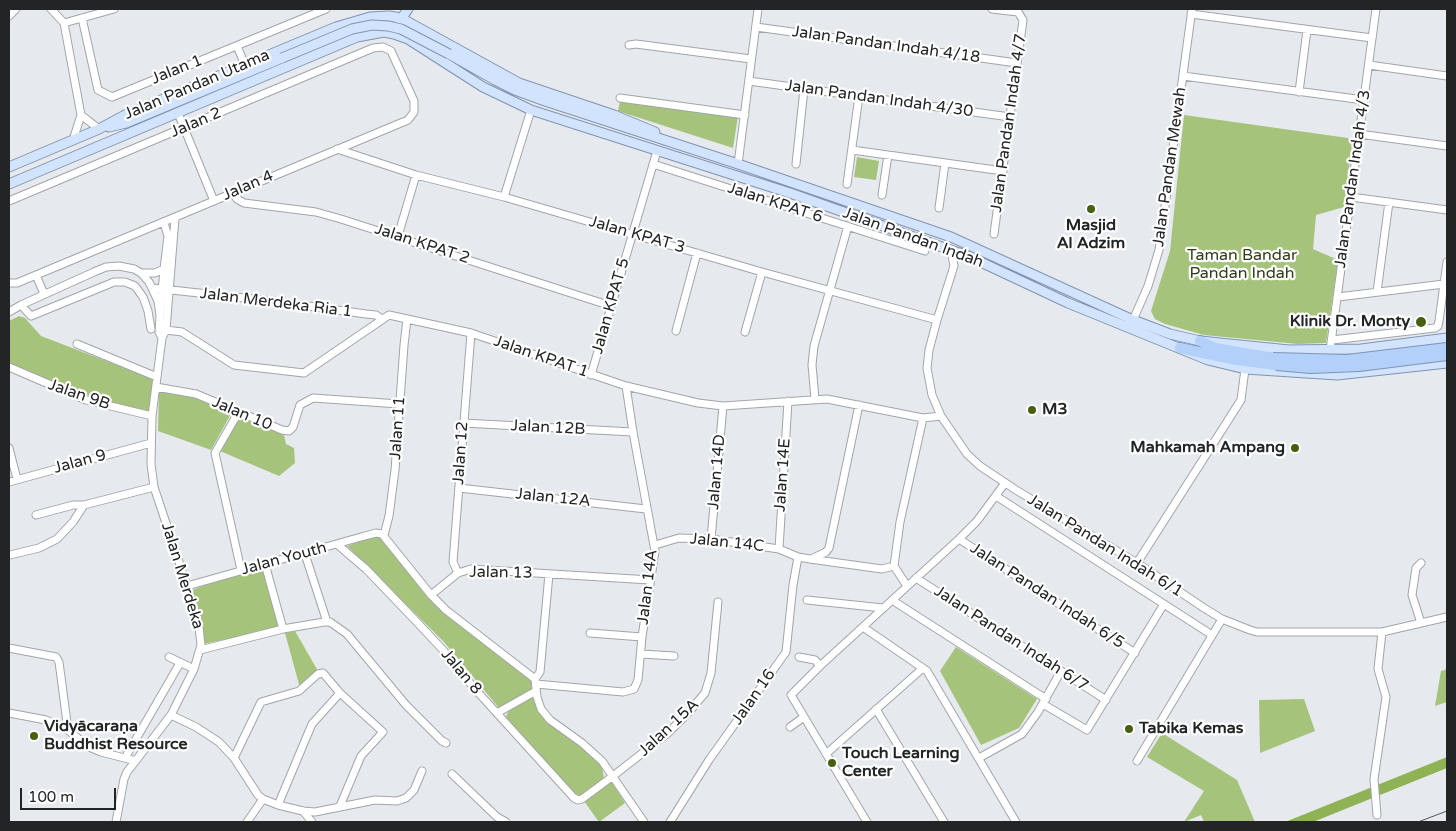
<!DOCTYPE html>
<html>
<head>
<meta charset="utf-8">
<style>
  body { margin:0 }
  #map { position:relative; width:1456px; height:831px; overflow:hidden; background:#e6eaef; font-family:"Varela Round",sans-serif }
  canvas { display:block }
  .frame { position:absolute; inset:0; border:10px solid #222425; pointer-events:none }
  .scale { position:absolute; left:20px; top:788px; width:96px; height:22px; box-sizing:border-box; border:2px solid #222425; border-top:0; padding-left:6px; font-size:15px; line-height:18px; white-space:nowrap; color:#222425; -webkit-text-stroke:4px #fff; paint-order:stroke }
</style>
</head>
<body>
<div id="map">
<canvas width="1456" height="831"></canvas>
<div class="frame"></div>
<div class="scale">100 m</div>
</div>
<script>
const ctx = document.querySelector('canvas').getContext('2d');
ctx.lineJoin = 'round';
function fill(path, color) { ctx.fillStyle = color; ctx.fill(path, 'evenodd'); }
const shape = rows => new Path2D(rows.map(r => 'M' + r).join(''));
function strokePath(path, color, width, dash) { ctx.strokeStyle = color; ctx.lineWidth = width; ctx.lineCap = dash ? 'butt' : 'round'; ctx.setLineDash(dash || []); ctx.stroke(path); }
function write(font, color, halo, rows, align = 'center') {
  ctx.font = font + ' "Varela Round",sans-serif'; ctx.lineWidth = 4.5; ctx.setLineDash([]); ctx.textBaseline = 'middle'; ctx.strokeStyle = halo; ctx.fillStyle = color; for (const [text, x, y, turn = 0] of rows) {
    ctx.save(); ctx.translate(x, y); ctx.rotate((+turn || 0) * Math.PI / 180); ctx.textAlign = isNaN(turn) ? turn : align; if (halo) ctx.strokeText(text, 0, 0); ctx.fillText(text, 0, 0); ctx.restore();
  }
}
const green = shape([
  [620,101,738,116,733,148,618,111],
  [1184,115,1348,138,1352,145,1344,207,1316,215,1313,249,1338,260,1326,343,1298,344,1204,335,1165,324,1155,319,1151,311,1170,251],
  [857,157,879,161,876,180,854,177],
  [19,316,25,318,41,336,153,379,150,411,99,401,9,364,9,321],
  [159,390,195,396,232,412,211,450,158,431],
  [240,416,284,435,286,444,294,448,295,463,279,476,220,451],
  [376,536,382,538,428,598,531,679,532,690,499,708,444,642,347,546],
  [263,567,280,628,203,644,201,626,192,590,241,572],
  [295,631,318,671,300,688,285,633],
  [956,647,1037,699,1019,728,981,745,940,671],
  [1447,669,1447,702,1435,706,1441,671],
  [533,696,540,714,584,749,602,766,604,779,582,796,573,793,506,717,508,712],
  [1304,699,1315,731,1260,753,1259,700],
  [1162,733,1237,780,1255,822,1204,822,1201,815,1184,822,1204,791,1147,757],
  [611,781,625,803,599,822,584,801]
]);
const water = shape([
  [1447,757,1447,768,1313,822,1285,822]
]);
const minor = shape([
  [51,9,64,23,81,115,73,140],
  [992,9,1018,12,1023,20,994,234],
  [1191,14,1372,38],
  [9,16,16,9],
  [82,18,98,90,112,97,326,9],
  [64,23,114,9],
  [756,27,1017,63],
  [629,45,636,44,751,59],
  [237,46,245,65],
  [1369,65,1447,76],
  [1183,76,1364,100],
  [749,81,1010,117],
  [1299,92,1307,30],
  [620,98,745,115],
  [178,113,214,201],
  [81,115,99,129],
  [1359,134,1447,146],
  [337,149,416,175,504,197,762,272,937,320],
  [852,150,1003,171],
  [653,164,925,251],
  [738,164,758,9],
  [796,164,804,89],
  [847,184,859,96],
  [233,193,237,199,244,203,316,212,341,219,611,306],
  [882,195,888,155],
  [504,197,531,110],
  [1351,197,1447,210],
  [9,201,373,48,383,47,391,51,414,101,414,112,408,120,17,283,9,283],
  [939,208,945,163],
  [398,236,416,175],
  [951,250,954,266,937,320,929,350,927,368,932,395,941,416,967,454,980,466,1016,490,1137,563,1204,608,1222,619,1250,630,1257,632,1382,632,1447,617],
  [141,273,155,273,164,269],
  [36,275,44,294],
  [153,288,272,301,366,314,376,315,382,319],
  [1377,292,1389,202],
  [1338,297,1444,284],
  [21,305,31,316,114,282,125,282,135,286,143,297,148,311,151,329],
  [9,312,21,305,94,272,106,267,119,266,134,269,141,273,149,282,158,301,160,316],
  [1133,320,1148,286,1159,250,1192,9],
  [166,330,182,332,234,365,304,373,389,315,471,333,626,386,698,403,723,406,827,399,923,418,941,416],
  [676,331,697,253],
  [745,332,762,272],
  [162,338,159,332,160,316,164,269,168,236,164,223],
  [1332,340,1435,328,1438,326,1439,321,1447,262],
  [77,344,157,377],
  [1330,350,1376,9],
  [9,367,86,400,152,416],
  [591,375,657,151],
  [156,387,196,394,282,430,289,431,293,427,300,405,313,398,399,404],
  [815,399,812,365,814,346,848,226],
  [238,413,215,453,241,570],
  [463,423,633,432],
  [9,448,17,479],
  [9,482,151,443],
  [459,488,646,509],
  [996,496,1212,635],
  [36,515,73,505,84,505],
  [384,535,389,516,395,470,404,345,407,319],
  [711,539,723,406],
  [959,539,1135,653],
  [338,545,366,569,414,619,443,650,474,688,574,798,578,800,582,799,613,776,668,733,688,713,705,693,711,673,718,602],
  [655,545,679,538,711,539,779,549,798,557,810,559,882,569,894,566,907,586],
  [779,549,788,401],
  [305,554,327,622],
  [10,555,39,548,57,539,73,522,84,505,154,487],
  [811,559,826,552,829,548,859,405],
  [1137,563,1241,400,1245,369],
  [265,564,283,629],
  [894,566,900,522,923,418],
  [458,573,453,562,471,333],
  [916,578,1106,700],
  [187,586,361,537,376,533,382,534,431,595,446,610,535,679,537,697,541,709,550,720,582,743,602,761,644,822],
  [431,595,458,573,471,569,650,580],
  [807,600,883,608],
  [892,600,1046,699],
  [1421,623,1412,595,1416,568,1421,563],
  [863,627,927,671,1016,822],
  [590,633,642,637],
  [9,648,56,657,59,662,68,730,87,746,101,752,136,761],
  [200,650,283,629,324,622,330,622,347,634,406,705,442,741,446,743],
  [641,654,674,656],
  [169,657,194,669],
  [799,657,815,660,820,666],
  [535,679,540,672,549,574],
  [536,684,623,692,634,689,638,680,642,637,655,551,633,432,626,386],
  [1043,704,1087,730,1164,604],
  [876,709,944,822],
  [9,713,46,720,68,730],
  [497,713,536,691],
  [171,715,196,727,219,742,234,758,258,795,263,799,278,805,303,811,315,812,375,800,397,801,406,798,414,790,422,771],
  [790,727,804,717],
  [826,754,923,668],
  [125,758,180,663],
  [234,758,261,702,299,691,318,674,323,673,340,693,383,732,361,756,340,806],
  [979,758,1022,734,1038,712,1061,671],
  [1137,761,1222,619],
  [452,774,497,817,506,822],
  [278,805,312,724,340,693],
  [303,811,312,822],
  [1377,815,1374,779,1386,697,1378,669,1382,632],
  [116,822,124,779,127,772,171,715,194,669,201,645,199,627,187,586,154,487,151,464,152,416,162,338,166,330,175,218],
  [247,822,263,799],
  [670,822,709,760,786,652,793,585,798,557],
  [867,822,791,695,820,666,959,539,977,521,1005,483]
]);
const major = shape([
  [399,22,408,9],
  [449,54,495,80,515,90,545,101,738,164,951,237,1133,320,1170,334,1200,341,1289,350,1361,349,1447,338],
  [109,127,126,123,282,58],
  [9,167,99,129,125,115,336,27,370,17,389,16,401,18,519,83,614,115,655,132],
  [9,184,338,45,357,37,384,32,394,34,408,39,483,87,531,110,790,193,970,257,1068,303,1208,360,1245,369,1337,375,1447,363]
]);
const highway = shape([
  [1200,341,1215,348,1273,358],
  [1180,348,1236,360,1276,365]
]);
const tram = shape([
  [1418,822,1447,811]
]);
const majorBridge = shape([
  [282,58,352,29,372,25,388,26,401,29,449,54]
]);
const highwayBridge = shape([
  [1273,358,1347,360,1447,348],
  [1276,365,1311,368,1359,366,1447,355]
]);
const markers = [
  [1091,209,5,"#466010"],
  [1421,322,6,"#466010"],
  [1032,410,5,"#466010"],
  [1295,448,5,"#466010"],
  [1129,729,5,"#466010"],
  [34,736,5,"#466010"],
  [832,763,5,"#466010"]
];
const streetNames = [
  ["Jalan Pandan Indah 4/18",886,45,8],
  ["Jalan 1",177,70,-22],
  ["Jalan Pandan Utama",197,85,-23],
  ["Jalan Pandan Indah 4/30",879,99,8],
  ["Jalan 2",196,123,-23],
  ["Jalan Pandan Indah 4/7",1009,123,-82],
  ["Jalan Pandan Mewah",1170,167,-82],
  ["Jalan Pandan Indah 4/3",1353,179,-82],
  ["Jalan 4",248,186,-23],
  ["Jalan KPAT 6",775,203,18],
  ["Jalan KPAT 3",637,235,16],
  ["Jalan Pandan Indah",913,238,20],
  ["Jalan KPAT 2",422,244,18],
  ["Jalan Merdeka Ria 1",276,303,7],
  ["Jalan KPAT 5",611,306,-74],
  ["Jalan KPAT 1",541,357,19],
  ["Jalan 9B",79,395,19],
  ["Jalan 10",242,414,23],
  ["Jalan 11",398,428,-86],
  ["Jalan 12B",548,428,3],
  ["Jalan 12",461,453,-86],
  ["Jalan 9",80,462,-15],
  ["Jalan 14D",717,472,-85],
  ["Jalan 14E",783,475,-86],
  ["Jalan 12A",553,498,6],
  ["Jalan 14C",727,543,6],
  ["Jalan Pandan Indah 6/1",1105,546,32],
  ["Jalan Youth",284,559,-15],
  ["Jalan 13",501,573,1],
  ["Jalan Merdeka",182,576,73],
  ["Jalan 14A",648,587,-83],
  ["Jalan Pandan Indah 6/5",1047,596,33],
  ["Jalan Pandan Indah 6/7",1011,639,33],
  ["Jalan 8",461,672,50],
  ["Jalan 16",754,697,-55],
  ["Jalan 15A",669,728,-43]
];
const poiNames = [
  ["Masjid",1091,226,"center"],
  ["Al Adzim",1091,244,"center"],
  ["Klinik Dr. Monty",1410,322,"right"],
  ["M3",1042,410],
  ["Mahkamah Ampang",1285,448,"right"],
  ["Vidyācaraṇa",44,727],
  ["Buddhist Resource",44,745],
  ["Tabika Kemas",1139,729],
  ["Touch Learning",842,754],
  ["Center",842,772]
];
const parkNames = [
  ["Taman Bandar",1242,256],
  ["Pandan Indah",1242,274]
];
fill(green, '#a5c37a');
fill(water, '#8eb254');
strokePath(minor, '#a1a5aa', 9);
strokePath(major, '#8094b0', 11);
strokePath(highway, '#8094b0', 12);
strokePath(minor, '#fff', 7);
strokePath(major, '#d1e3fd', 9);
strokePath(highway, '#b3d0fb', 10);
strokePath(tram, '#535557', 1);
strokePath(majorBridge, '#8094b0', 11, []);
strokePath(highwayBridge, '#8094b0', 12, []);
strokePath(majorBridge, '#d1e3fd', 9);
strokePath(highwayBridge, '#b3d0fb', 10);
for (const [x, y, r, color] of markers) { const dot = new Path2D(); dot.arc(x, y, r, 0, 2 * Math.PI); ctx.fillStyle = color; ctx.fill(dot); strokePath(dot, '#fff', 2); }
write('16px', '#222425', '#fff', streetNames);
write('bold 16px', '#222425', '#fff', poiNames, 'left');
write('16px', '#2e3d16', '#fff', parkNames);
</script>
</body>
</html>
